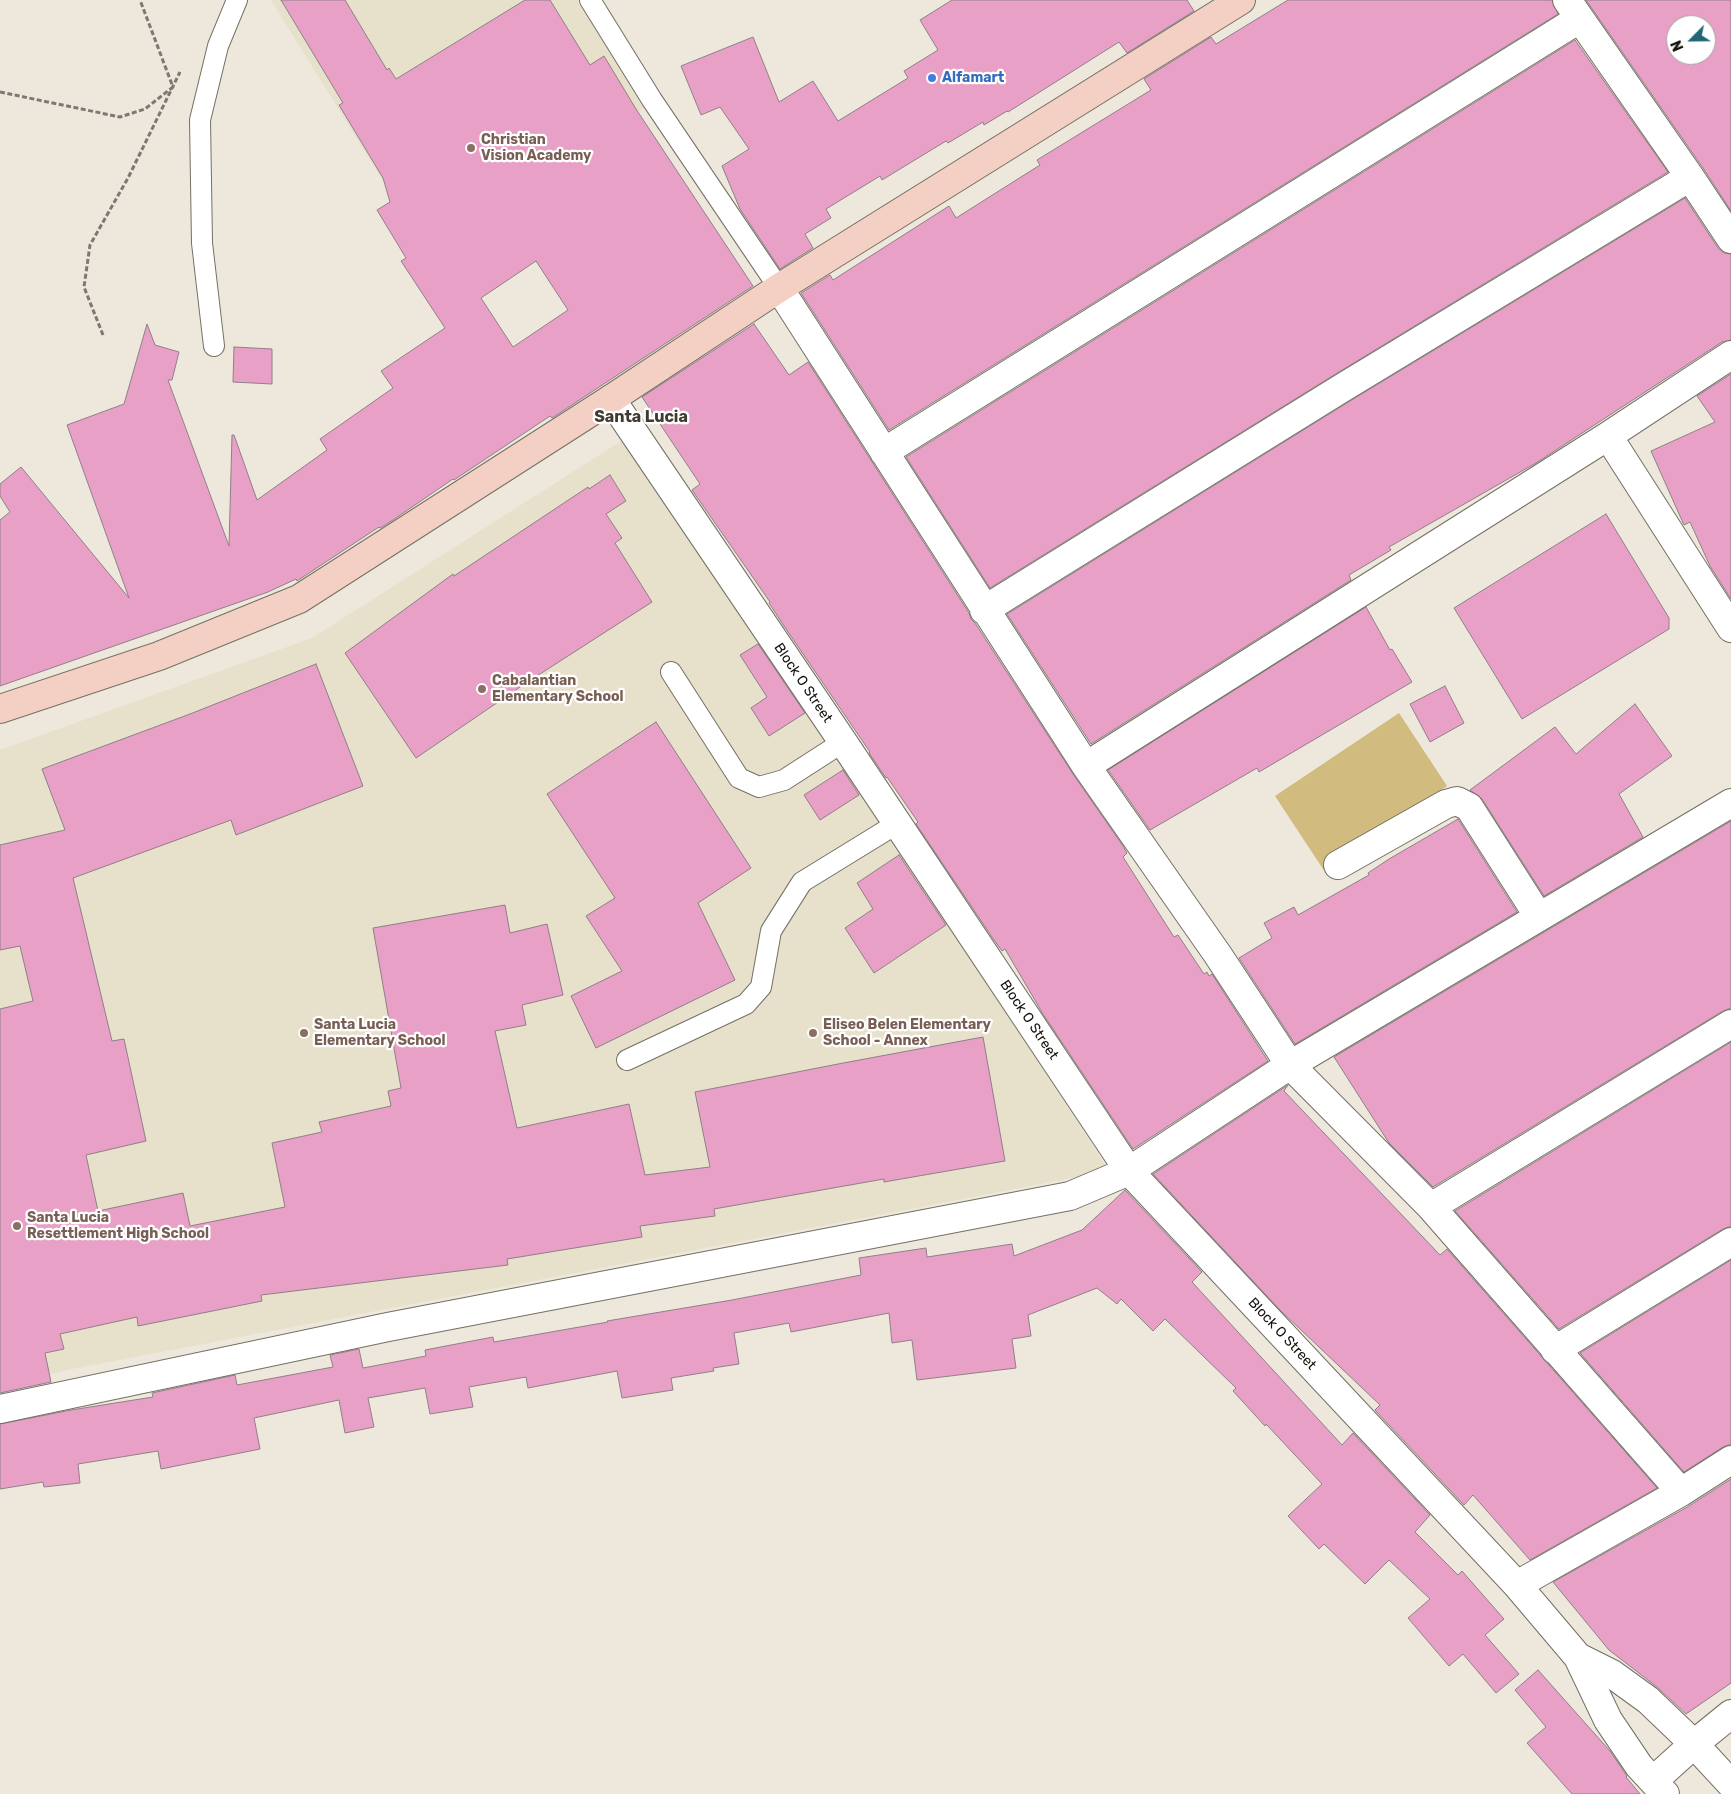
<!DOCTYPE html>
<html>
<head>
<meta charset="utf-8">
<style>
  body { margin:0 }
  #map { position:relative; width:1731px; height:1794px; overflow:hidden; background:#ede8db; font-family:Rubik,sans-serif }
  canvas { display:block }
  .north { position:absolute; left:1666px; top:15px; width:50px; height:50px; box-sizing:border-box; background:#fff; border:1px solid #a1a09e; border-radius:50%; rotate:247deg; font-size:14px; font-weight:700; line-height:20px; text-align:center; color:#13120d }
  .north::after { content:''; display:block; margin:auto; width:18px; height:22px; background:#216677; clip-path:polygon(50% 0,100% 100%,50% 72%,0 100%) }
</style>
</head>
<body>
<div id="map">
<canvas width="1731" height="1794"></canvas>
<div class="north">N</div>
</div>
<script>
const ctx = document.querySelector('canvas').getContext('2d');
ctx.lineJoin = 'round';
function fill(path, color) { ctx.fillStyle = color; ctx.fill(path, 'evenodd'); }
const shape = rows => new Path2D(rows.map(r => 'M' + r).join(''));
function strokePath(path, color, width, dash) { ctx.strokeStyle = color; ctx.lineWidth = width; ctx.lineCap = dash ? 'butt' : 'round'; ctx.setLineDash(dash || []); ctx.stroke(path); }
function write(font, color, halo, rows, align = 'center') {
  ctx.font = font + ' Rubik,sans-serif'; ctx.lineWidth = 4.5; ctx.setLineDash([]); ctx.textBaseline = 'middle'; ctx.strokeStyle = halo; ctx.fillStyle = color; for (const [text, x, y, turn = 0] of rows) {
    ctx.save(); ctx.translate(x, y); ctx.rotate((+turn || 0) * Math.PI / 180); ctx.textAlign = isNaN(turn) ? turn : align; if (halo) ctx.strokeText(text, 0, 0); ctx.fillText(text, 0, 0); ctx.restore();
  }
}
const built = shape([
  [271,0,578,0,645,107,515,188,437,268],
  [629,436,1109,1171,67,1370,0,1386,0,750,312,638]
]);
const green = shape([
  [1399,713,1447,786,1323,869,1275,796]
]);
const building = shape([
  [281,0,345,0,387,70,389,68,396,79,525,0,550,0,590,65,604,56,636,109,753,286,552,418,550,416,454,480,453,479,393,520,380,528,379,527,297,581,296,579,268,592,0,686,0,520,10,512,0,496,0,484,21,467,129,598,67,425,124,404,147,324,155,345,179,352,172,380,168,380,229,546,232,435,234,435,257,500,327,450,320,439,393,388,381,371,445,328,401,261,406,258,377,210,390,202,383,178,339,105,343,103,281,0],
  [536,261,568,310,513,347,481,298,536,261],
  [952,0,1187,0,1194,11,1127,53,1119,42,1008,112,1007,111,984,125,983,122,948,143,946,141,882,180,880,176,826,209,831,218,805,234,813,248,780,269,740,209,722,166,749,149,720,107,701,115,681,66,753,37,779,102,813,81,838,121,908,78,904,71,938,50,920,20,952,0],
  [1288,0,1552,0,1558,14,889,430,801,293,830,275,833,280,949,206,956,218,1040,165,1037,160,1151,90,1144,79,1211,37,1216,44,1288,0],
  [1586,0,1731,0,1731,211,1703,168,1586,0],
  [1676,25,1706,25,1706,55,1676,55,1676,25],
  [1575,40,1668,172,1334,375,990,588,906,457,1575,40],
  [1685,198,1718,248,1724,253,1731,254,1731,340,1722,342,1536,463,1389,547,1391,550,1349,575,1351,580,1091,744,1007,614,1350,401,1685,198],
  [754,324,789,375,808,362,969,613,971,619,975,623,1073,774,1123,846,1127,853,1123,857,1174,937,1178,935,1204,974,1207,972,1209,976,1212,974,1268,1061,1133,1149,1043,1014,1005,949,1002,951,994,940,916,824,918,822,887,777,886,778,869,753,870,752,784,626,769,603,770,602,692,490,700,484,642,397,754,324],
  [234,347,272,349,272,384,233,382,234,347],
  [1731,374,1731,599,1710,566,1690,522,1684,525,1651,451,1715,422,1697,396,1731,374],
  [610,475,626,501,606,514,622,538,615,543,652,602,526,683,416,758,345,653,453,574,454,576,588,487,589,489,610,475],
  [1606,514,1669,618,1669,629,1522,719,1454,608,1606,514],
  [1366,607,1390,650,1392,649,1412,682,1259,772,1257,768,1150,830,1108,770,1366,607],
  [758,644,805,713,769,736,751,708,767,697,740,655,758,644],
  [316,664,363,786,236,835,231,820,73,878,112,1041,124,1039,146,1141,86,1155,98,1211,183,1193,190,1226,285,1207,272,1143,322,1132,319,1122,391,1106,388,1091,401,1088,373,928,505,905,510,933,547,924,563,995,522,1005,526,1025,495,1031,517,1128,629,1104,645,1175,710,1167,695,1092,838,1064,983,1037,1005,1161,884,1182,884,1179,714,1209,715,1216,640,1226,642,1237,507,1259,508,1265,261,1295,262,1301,138,1326,137,1317,60,1334,64,1349,45,1353,51,1382,0,1393,0,1009,33,1001,20,946,0,950,0,845,65,830,42,769,190,714,316,664],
  [1445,686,1464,723,1430,742,1410,704,1445,686],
  [1635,704,1672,756,1619,794,1643,837,1544,896,1482,799,1470,790,1555,727,1576,754,1635,704],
  [656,722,751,868,698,903,735,980,596,1048,571,996,622,971,586,916,615,898,547,794,656,722],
  [843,770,859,795,820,820,804,795,843,770],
  [1458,819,1517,912,1295,1044,1239,958,1272,938,1264,923,1294,907,1298,915,1369,875,1368,873,1389,859,1458,819],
  [1731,821,1731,1008,1723,1011,1433,1187,1389,1143,1334,1057,1731,821],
  [899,855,946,925,874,973,845,928,873,909,857,883,899,855],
  [1731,1042,1731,1226,1723,1229,1559,1329,1455,1211,1731,1042],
  [1288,1085,1284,1091,1440,1255,1447,1249,1657,1488,1530,1560,1473,1495,1464,1505,1375,1410,1380,1405,1279,1309,1153,1174,1288,1085],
  [1125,1190,1202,1272,1192,1282,1342,1445,1353,1433,1430,1515,1415,1532,1458,1575,1462,1571,1504,1619,1485,1635,1519,1674,1496,1693,1463,1654,1449,1666,1408,1618,1430,1599,1389,1560,1365,1584,1324,1544,1319,1549,1288,1516,1322,1484,1266,1424,1265,1426,1233,1391,1236,1388,1165,1319,1153,1331,1121,1299,1117,1304,1097,1288,1028,1315,1031,1336,1012,1339,1016,1368,917,1380,912,1340,892,1343,889,1313,791,1332,789,1323,734,1333,739,1364,713,1368,714,1371,671,1378,673,1390,622,1398,617,1371,528,1388,526,1377,469,1387,473,1407,430,1414,425,1388,368,1398,374,1427,345,1433,339,1400,254,1418,260,1449,161,1469,158,1451,78,1464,80,1483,44,1487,43,1482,0,1489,0,1424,71,1410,153,1397,152,1393,235,1375,237,1385,333,1367,330,1355,359,1349,363,1368,426,1356,425,1350,493,1337,494,1342,608,1322,607,1321,732,1300,861,1275,859,1258,926,1248,927,1257,1012,1244,1014,1256,1082,1230,1125,1190],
  [1731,1260,1731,1444,1723,1447,1684,1472,1580,1353,1731,1260],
  [1731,1479,1731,1683,1686,1714,1657,1687,1609,1650,1553,1582,1689,1506,1731,1479],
  [1538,1670,1610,1751,1627,1776,1626,1777,1640,1794,1572,1794,1527,1743,1546,1727,1515,1690,1538,1670]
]);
const path = shape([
  [0,92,120,117,145,109,173,87,140,0],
  [103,335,84,287,90,245,128,178,180,72]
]);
const lane = shape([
  [590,0,652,100,779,288],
  [214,346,202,243,200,120,218,46,237,0],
  [671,672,739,778,759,787,784,780,843,742],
  [627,1060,746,1004,761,987,771,931,802,882,898,823]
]);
const street = shape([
  [1567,0,1690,177,1731,239],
  [779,288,1086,766,1218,955,1290,1065,1431,1207,1681,1492],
  [611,399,843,742,1129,1171,1517,1585,1578,1657,1608,1720,1639,1766,1665,1794],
  [1608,436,1731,628],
  [884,452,1579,19],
  [984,610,1342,388,1690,177],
  [1086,766,1608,436,1731,355],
  [1338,865,1446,804,1457,801,1469,807,1539,917],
  [1431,1207,1731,1024],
  [1555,1350,1731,1242],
  [0,1409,388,1327,1070,1196,1129,1171,1290,1065,1731,803],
  [1517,1585,1681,1492,1731,1460],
  [1578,1657,1612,1674,1648,1700,1694,1744,1731,1784],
  [1653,1781,1694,1744,1731,1714]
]);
const secondary = shape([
  [0,709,159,656,299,599,611,399,779,288,1241,0]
]);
const markers = [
  [932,78,5,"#3f7fe0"],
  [471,148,5,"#8d6e63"],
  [482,689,5,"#8d6e63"],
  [304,1033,5,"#8d6e63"],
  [813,1033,5,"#8d6e63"],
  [17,1226,5,"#8d6e63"]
];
const shopNames = [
  ["Alfamart",942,78]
];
const educationNames = [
  ["Christian",481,140],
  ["Vision Academy",481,156],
  ["Cabalantian",492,681],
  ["Elementary School",492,697],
  ["Santa Lucia",314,1025],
  ["Elementary School",314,1041],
  ["Eliseo Belen Elementary",823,1025],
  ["School - Annex",823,1041],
  ["Santa Lucia",27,1218],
  ["Resettlement High School",27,1234]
];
const streetNames = [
  ["Block O Street",803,683,56],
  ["Block O Street",1029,1020,56],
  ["Block O Street",1282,1334,47]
];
const quarterNames = [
  ["Santa Lucia",641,417]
];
fill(built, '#e7e0ca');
fill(green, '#d1bb7f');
fill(building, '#e9a0c6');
strokePath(building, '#8e8087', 1);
strokePath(lane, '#747064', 22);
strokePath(street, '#747064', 30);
strokePath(secondary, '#747064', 30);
strokePath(path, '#7c7970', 3, [5, 2.5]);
strokePath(lane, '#fff', 20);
strokePath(street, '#fff', 28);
strokePath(secondary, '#f4cfc3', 28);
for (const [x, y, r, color] of markers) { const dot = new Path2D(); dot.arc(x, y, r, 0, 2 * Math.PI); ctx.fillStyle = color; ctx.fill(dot); strokePath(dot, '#fff', 2); }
write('bold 14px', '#366cbe', '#fff', shopNames, 'left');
write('bold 14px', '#785e54', '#fff', educationNames, 'left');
write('14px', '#13120d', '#fff', streetNames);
write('bold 16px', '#403b30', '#fff', quarterNames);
</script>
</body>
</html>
